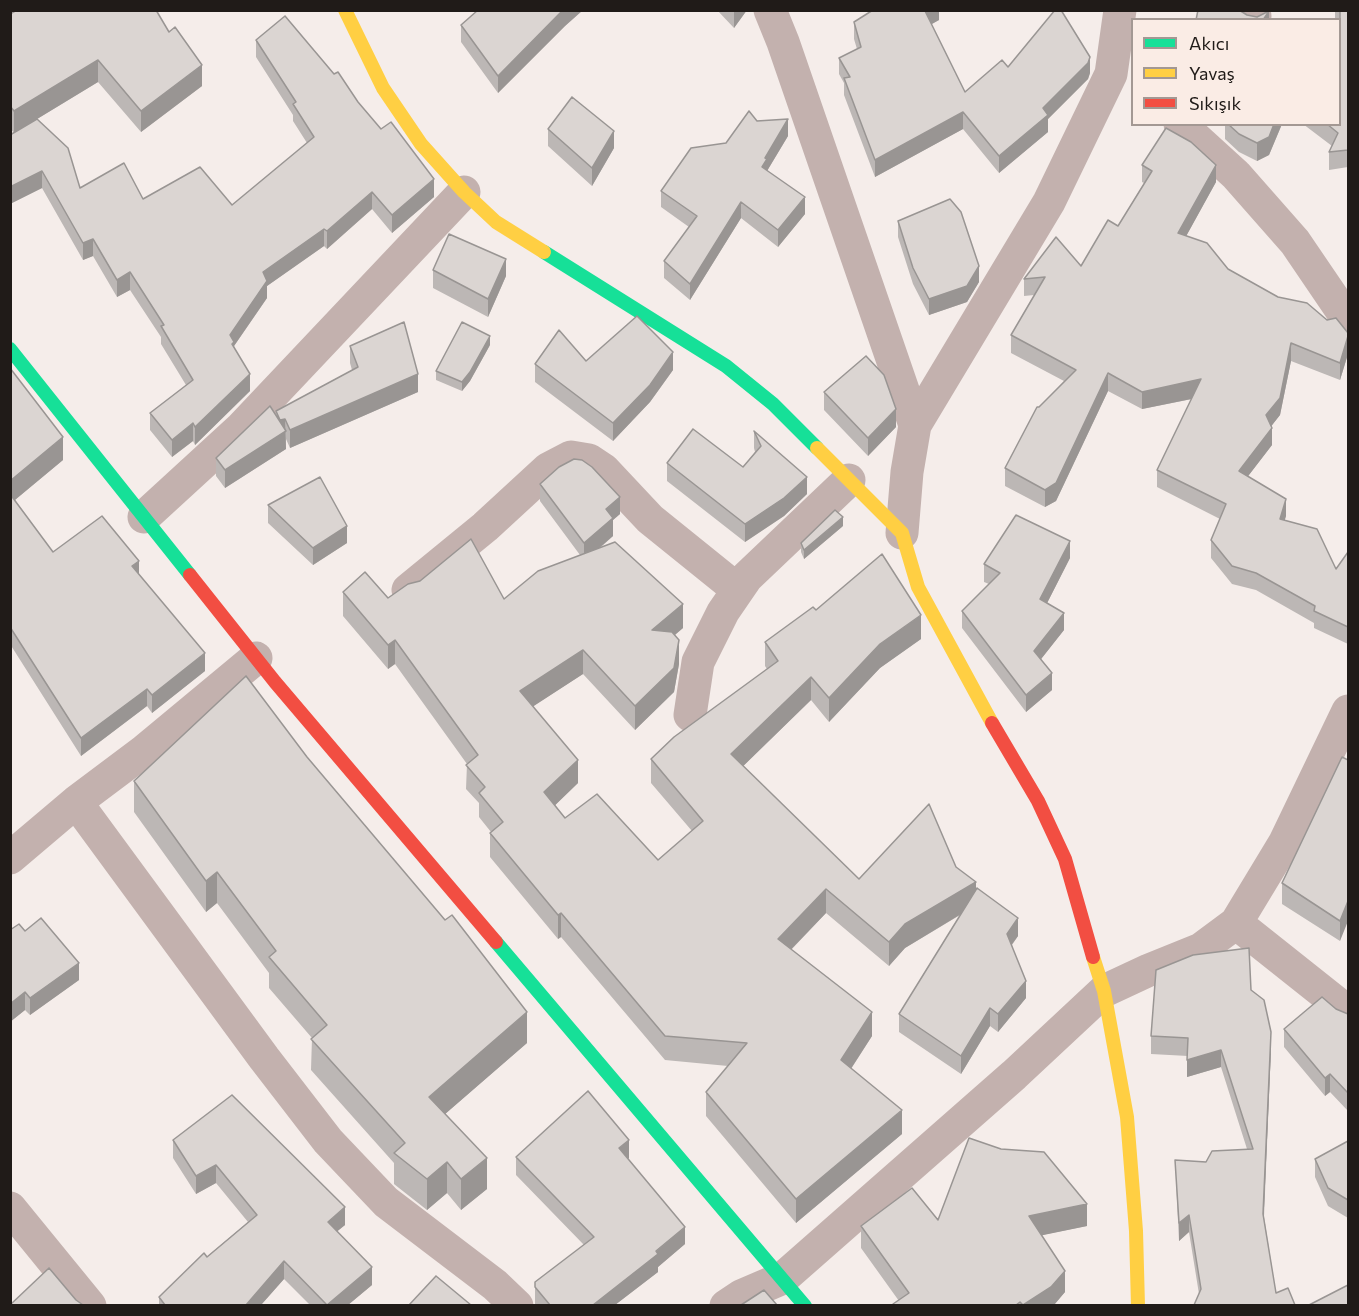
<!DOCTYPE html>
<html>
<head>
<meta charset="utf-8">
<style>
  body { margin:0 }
  #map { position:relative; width:1359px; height:1316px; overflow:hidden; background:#f5edea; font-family:Commissioner,sans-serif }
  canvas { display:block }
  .frame { position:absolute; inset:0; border:12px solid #201b18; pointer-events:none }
  .legend { position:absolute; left:1131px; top:18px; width:210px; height:108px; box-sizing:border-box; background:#faece5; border:2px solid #a39893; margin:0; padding:8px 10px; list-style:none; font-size:18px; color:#201b18 }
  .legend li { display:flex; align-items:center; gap:12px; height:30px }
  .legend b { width:30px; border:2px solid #a39893 }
</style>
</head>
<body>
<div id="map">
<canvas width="1359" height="1316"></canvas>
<div class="frame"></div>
<ul class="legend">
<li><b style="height:8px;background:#16e098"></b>Akıcı</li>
<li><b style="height:8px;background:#ffcf43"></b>Yavaş</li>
<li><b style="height:8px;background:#f24e42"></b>Sıkışık</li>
</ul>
</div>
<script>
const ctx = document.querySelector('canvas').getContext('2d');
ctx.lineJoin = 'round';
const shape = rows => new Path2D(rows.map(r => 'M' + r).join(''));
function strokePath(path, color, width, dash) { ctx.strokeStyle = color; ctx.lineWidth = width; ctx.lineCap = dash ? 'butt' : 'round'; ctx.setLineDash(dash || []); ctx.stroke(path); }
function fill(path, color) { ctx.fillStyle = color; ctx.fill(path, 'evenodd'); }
const street = shape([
  [770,10,783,42,915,425,907,472,902,533],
  [1242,10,1255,16],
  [1180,124,1236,175,1295,242,1348,320],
  [915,425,1049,202,1111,74,1120,10],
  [144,517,240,429,464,192],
  [408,590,485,527,548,469,571,457,589,460,604,470,650,519,738,590],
  [690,715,698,662,723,612,747,577,849,480],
  [76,802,264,1058,328,1141,386,1202,495,1285,517,1306],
  [10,858,76,802,144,751,256,658],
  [1236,923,1348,1012],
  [10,1208,90,1306],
  [726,1306,741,1296,783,1278,1014,1075,1104,991,1149,970,1201,949,1236,923,1285,842,1348,711]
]);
const fast = shape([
  [544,252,726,366,773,404,817,448],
  [10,349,190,575],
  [496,942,805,1306]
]);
const slow = shape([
  [345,10,383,88,421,144,464,192,496,222,544,252],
  [817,448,902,533,918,587,992,723],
  [1093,957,1104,991,1127,1117,1136,1231,1138,1306]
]);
const jam = shape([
  [190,575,275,682,496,942],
  [992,723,1038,801,1065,859,1093,957]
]);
const wall = shape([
  [478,10,583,10,565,26,498,93,461,42,461,25],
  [717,10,747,10,734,28],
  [872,10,939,10,939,20,931,24,965,92,1008,67,1090,73,1088,79,1048,119,1048,132,999,173,963,129,875,177,844,95,844,83,839,74,839,58,857,49,854,39,854,22,872,11],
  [1335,10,1348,10,1348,167,1329,170,1329,152,1332,146,1303,124,1340,124,1340,20,1335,19],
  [10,14,202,86,141,132,98,82,14,133,10,128],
  [256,40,358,102,434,197,392,233,372,209,327,249,324,246,267,286,267,298,234,346,250,391,195,445,193,441,172,457,150,430,150,413,186,385,161,344,161,337,130,290,117,297,93,256,83,260,42,188,10,204,10,135,80,188,143,199,232,205,307,143,293,121,293,115,256,57],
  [757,121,788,136,767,171,805,214,778,247,741,218,690,300,664,278,664,261,689,227,661,207,661,191],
  [1225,124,1282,124,1269,155,1257,161,1239,152,1225,139],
  [548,129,614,148,592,186,548,146],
  [1142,165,1216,182,1186,236,1228,269,1278,297,1327,320,1348,333,1348,354,1340,380,1291,361,1280,415,1271,426,1272,445,1248,476,1286,516,1284,520,1336,569,1348,552,1348,644,1314,628,1314,623,1256,590,1232,584,1211,558,1211,540,1220,519,1157,487,1157,470,1192,399,1142,409,1108,391,1056,501,1045,507,1005,486,1005,468,1039,407,1064,381,1011,353,1011,335,1034,295,1024,296,1024,279,1081,266,1118,226,1144,183,1142,182],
  [898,221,979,282,967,302,929,315,913,284,898,237],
  [433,270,506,276,488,317,433,288],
  [490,345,470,381,462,391,436,380,436,371],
  [350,346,418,392,290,448,286,439,286,449,225,488,216,476,216,458,276,416,276,411,352,370,350,363],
  [586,361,673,370,650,402,613,441,535,382,535,364],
  [10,368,63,460,15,500,53,552,139,574,205,671,152,713,147,706,81,756,10,644],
  [824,392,896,427,868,456,824,410],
  [754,431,807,494,784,516,745,542,667,481,667,463,743,467,755,452,754,448],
  [540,484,620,514,613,520,613,536,600,548,683,628,675,635,679,664,674,692,635,730,583,674,533,706,578,783,555,805,565,818,658,860,692,831,651,783,651,759,767,669,765,666,765,642,816,610,921,639,880,668,829,722,811,700,743,766,859,879,956,867,1018,936,1012,945,1026,998,998,1032,990,1026,961,1074,899,1032,899,1014,960,915,905,948,889,966,826,913,791,950,872,1036,851,1069,902,1134,796,1223,706,1116,706,1092,728,1066,665,1060,561,937,558,939,490,857,490,833,491,832,479,817,479,803,466,789,467,764,395,664,388,669,343,616,343,592,388,598,504,599,580,555,540,501],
  [268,505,347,543,313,565,268,523],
  [843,526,804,559,801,552,801,543],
  [1070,558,1047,603,1064,630,1041,659,1052,690,1026,712,962,628,962,611,989,584,984,582,984,564],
  [307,757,527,1043,445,1114,487,1189,461,1210,447,1193,427,1210,399,1188,394,1184,394,1163,311,1070,312,1038,269,988,269,973,217,903,206,912,134,812,134,781],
  [1348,760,1340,941,1282,904,1282,883],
  [10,930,25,931,79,980,30,1015,25,1010,10,1022],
  [1251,990,1271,1049,1264,1217,1276,1293,1295,1305,1199,1294,1189,1232,1179,1241,1175,1160,1206,1162,1247,1149,1221,1067,1187,1077,1188,1056,1151,1054,1151,1036],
  [1336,1009,1348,1014,1348,1111,1330,1092,1325,1096,1284,1047,1284,1029],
  [173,1140,345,1225,337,1231,372,1285,348,1305,310,1305,284,1279,261,1305,159,1305,159,1297,248,1222,216,1183,196,1194,173,1158],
  [1348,1141,1348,1218,1328,1206,1315,1177,1315,1159],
  [516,1157,629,1158,628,1159,685,1244,658,1267,658,1272,615,1305,535,1305,535,1282,584,1245,516,1175],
  [938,1220,1087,1226,1042,1235,1065,1292,1054,1305,893,1305,893,1304,899,1301,861,1248,861,1226]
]);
const shadedWall = shape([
  [563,10,583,10,565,26,498,93,498,76],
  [747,10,734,28,734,11],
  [926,10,939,10,939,20,925,28,925,11],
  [1269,11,1269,20,1263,20],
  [1090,57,1090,73,1088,79,1048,119,1048,132,999,173,999,156],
  [98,60,98,82,14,133,14,111],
  [202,65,202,86,141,132,141,111],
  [963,112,963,129,875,177,875,160],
  [788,119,788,136,767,171,762,167,765,158],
  [1274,124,1282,124,1269,155,1257,161,1257,143],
  [614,131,614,148,592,186,592,168],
  [1216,165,1216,182,1178,251,1178,233],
  [42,171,42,188,10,204,10,187],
  [434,179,434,197,392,233,392,215],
  [372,192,372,209,327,249,327,231],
  [805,197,805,214,778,247,778,230],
  [741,202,741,218,690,300,690,284],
  [324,229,324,246,267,286,267,298,234,346,234,359,230,335,263,272],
  [93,239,93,256,83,260,83,243],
  [506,259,506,276,488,317,488,299],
  [979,266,979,282,967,302,929,315,929,299],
  [130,272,130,290,117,297,117,280],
  [490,336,490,345,470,381,462,391,462,382],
  [1348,336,1348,354,1340,380,1340,363],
  [1291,343,1291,361,1280,415,1266,433,1266,415],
  [673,352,673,370,650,402,613,441,613,423],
  [1108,373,1108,391,1056,501,1045,507,1045,490],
  [250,374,250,391,195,445,195,427],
  [418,374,418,392,290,448,290,430],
  [1201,379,1201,397,1142,409,1142,392],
  [896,409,896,427,868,456,868,438],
  [285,419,286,449,225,488,225,470,280,420],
  [193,423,193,441,172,457,172,440],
  [1272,428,1272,445,1239,488,1239,471],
  [63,437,63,460,10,504,10,481],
  [807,477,807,494,784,516,745,542,745,524],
  [620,497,620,514,613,520,613,536,584,561,584,543,606,509],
  [1286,499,1286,516,1280,537,1280,519],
  [843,517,843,526,804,559,804,550],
  [347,526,347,543,313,565,313,548],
  [1070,541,1070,558,1040,617,1040,599],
  [139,561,139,578,132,566],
  [683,604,683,628,652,654,652,630],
  [1064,613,1064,630,1034,668,1034,651],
  [921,615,921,639,880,668,829,722,829,698,880,644],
  [395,640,395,664,388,669,388,645],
  [679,640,679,664,674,692,635,730,635,706],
  [583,650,583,674,520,715,520,691],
  [205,653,205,671,152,713,152,695],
  [1052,673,1052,690,1026,712,1026,695],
  [811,677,811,700,731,778,731,754],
  [147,689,147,706,81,756,81,738],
  [578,760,578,783,544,816,544,792],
  [217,872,217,903,206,912,206,881],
  [976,882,976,905,905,948,889,966,889,942,905,924],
  [826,889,826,913,778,963,778,939],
  [1348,901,1348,921,1340,941,1340,921],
  [561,913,561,937,558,939,558,915],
  [1018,918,1018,936,1007,951,1007,934],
  [79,963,79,980,30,1015,30,998],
  [1026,981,1026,998,998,1032,998,1014],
  [25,992,25,1010,10,1022,10,1004],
  [990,1008,990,1026,961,1074,961,1056],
  [527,1012,527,1043,429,1128,429,1097],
  [872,1012,872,1036,841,1084,841,1060],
  [1271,1032,1271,1049,1263,1231,1263,1214],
  [1221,1050,1221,1067,1187,1077,1187,1060],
  [1330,1074,1330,1092,1325,1096,1325,1078],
  [902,1110,902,1134,796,1223,796,1199],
  [629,1140,629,1158,619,1166,619,1148],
  [487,1158,487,1189,461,1210,461,1179],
  [447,1162,447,1193,427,1210,427,1179],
  [216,1165,216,1183,196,1194,196,1176],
  [1087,1204,1087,1226,1029,1238,1029,1216],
  [345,1207,345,1225,328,1239,328,1222],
  [1189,1215,1189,1232,1179,1241,1179,1223],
  [685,1227,685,1244,658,1267,658,1272,615,1305,593,1305],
  [284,1261,284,1279,261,1305,246,1305],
  [372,1267,372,1285,348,1305,327,1305],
  [1065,1271,1065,1292,1054,1305,1023,1305]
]);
const building = shape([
  [17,10,156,10,169,32,175,27,202,65,141,111,98,60,14,111,10,106,10,14,17,10],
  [478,10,563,10,498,76,461,25,478,10],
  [873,10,926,10,925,11,965,92,1002,60,1008,67,1055,10,1061,10,1090,57,1088,63,1043,108,1048,115,999,156,963,112,875,160,844,78,850,77,839,58,861,47,854,22,873,10],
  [1198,10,1239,10,1247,15,1257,17,1269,11,1263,20,1196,20,1198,10],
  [1340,10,1348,10,1348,150,1329,152,1338,133,1327,124,1340,124,1340,10],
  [285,16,334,74,338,72,358,102,381,129,391,122,434,179,392,215,372,192,327,231,324,229,263,272,267,281,230,335,234,342,232,344,250,374,195,427,193,423,172,440,150,413,193,380,161,326,164,325,130,272,117,280,93,239,83,243,42,171,10,187,10,135,37,119,68,148,80,188,124,163,143,199,200,167,232,205,314,137,293,104,296,102,256,40,285,16],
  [572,97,614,131,592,168,548,129,572,97],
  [749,111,757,121,788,119,765,158,767,159,762,167,805,197,778,230,741,202,690,284,664,261,697,216,661,191,691,148,726,143,749,111],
  [1228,124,1274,124,1269,137,1257,143,1239,134,1228,124],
  [1166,128,1191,142,1216,165,1178,233,1207,243,1228,269,1278,297,1307,303,1327,320,1336,318,1348,333,1348,336,1340,363,1291,343,1280,398,1266,415,1272,428,1239,471,1286,499,1280,519,1317,529,1336,569,1348,552,1348,627,1314,611,1315,606,1256,573,1232,566,1211,540,1226,504,1157,470,1201,379,1142,392,1108,373,1056,483,1045,490,1005,468,1037,407,1039,407,1076,370,1011,335,1045,277,1024,279,1056,237,1081,266,1108,220,1118,226,1152,171,1142,165,1166,128],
  [950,199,961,212,979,266,967,286,929,299,913,268,898,221,950,199],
  [449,234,506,259,488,299,433,270,449,234],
  [637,316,673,352,650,385,613,423,535,364,559,330,586,361,637,316],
  [404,322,418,374,290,430,285,419,280,420,276,411,358,367,350,346,404,322],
  [462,322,490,336,470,372,462,382,436,371,462,322],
  [866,356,884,375,896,409,868,438,824,392,866,356],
  [10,368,63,437,10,481,10,368],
  [270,406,286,431,225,470,216,458,270,406],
  [693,429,743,467,761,446,754,431,807,477,784,498,745,524,667,463,693,429],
  [574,459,582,460,592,467,620,497,606,509,613,518,584,543,540,484,559,467,574,459],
  [320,477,347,526,313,548,268,505,320,477],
  [10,494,53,552,102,516,139,561,132,566,205,653,152,695,147,689,81,738,10,627,10,494],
  [835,510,843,517,804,550,801,543,835,510],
  [1016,515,1070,541,1040,599,1064,613,1034,651,1052,673,1026,695,962,611,1000,573,984,564,1016,515],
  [471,539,504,599,538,571,615,542,683,604,652,630,672,632,679,640,674,668,635,706,583,650,520,691,578,760,544,792,565,818,597,794,658,860,703,821,651,759,674,737,778,661,765,642,813,607,816,610,882,554,921,615,880,644,829,698,811,677,731,754,859,879,929,804,956,867,976,882,905,924,889,942,826,889,778,939,872,1012,841,1060,902,1110,796,1199,706,1092,747,1043,665,1036,561,913,558,915,490,833,503,822,479,793,485,787,466,765,478,755,395,640,388,645,343,592,365,572,388,598,408,584,420,581,471,539],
  [246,676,307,757,445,920,452,915,527,1012,429,1097,487,1158,461,1179,447,1162,427,1179,399,1157,394,1153,405,1143,311,1039,327,1025,269,957,276,951,217,872,206,881,134,781,246,676],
  [1342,757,1348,760,1348,901,1340,921,1282,883,1342,757],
  [977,888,1018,918,1007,934,1026,981,998,1014,990,1008,961,1056,899,1014,977,888],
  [41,918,79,963,30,998,25,992,10,1004,10,930,19,924,25,931,41,918],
  [1249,948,1251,990,1264,1000,1271,1032,1263,1214,1276,1293,1288,1288,1295,1305,1194,1305,1201,1289,1189,1215,1179,1223,1175,1160,1206,1162,1212,1151,1253,1149,1221,1050,1187,1060,1188,1038,1151,1036,1156,970,1193,955,1249,948],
  [1322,997,1336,1009,1348,1014,1348,1093,1330,1074,1325,1078,1284,1029,1322,997],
  [588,1091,629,1140,619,1148,685,1227,656,1251,658,1254,593,1305,550,1305,535,1287,535,1282,594,1237,516,1157,588,1091],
  [232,1095,345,1207,328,1222,372,1267,327,1305,284,1261,246,1305,165,1305,159,1297,204,1253,207,1257,257,1215,216,1165,196,1176,173,1140,232,1095],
  [969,1138,1001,1149,1044,1152,1087,1204,1029,1216,1065,1271,1051,1287,1023,1305,1020,1302,1016,1305,894,1305,893,1304,909,1293,861,1226,912,1188,938,1220,969,1138],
  [1348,1141,1348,1200,1328,1188,1315,1159,1348,1141],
  [49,1268,76,1300,83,1305,10,1305,49,1268],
  [436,1276,471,1305,409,1305,436,1276],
  [1348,1285,1348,1305,1309,1305,1348,1285],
  [764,1290,777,1305,741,1305,764,1290]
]);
strokePath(street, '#c3b1ae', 33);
strokePath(fast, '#16e098', 14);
strokePath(slow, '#ffcf43', 14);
strokePath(jam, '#f24e42', 14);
fill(wall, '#bcb7b5');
fill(shadedWall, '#999593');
fill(building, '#dbd5d2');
strokePath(building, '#999593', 1.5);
</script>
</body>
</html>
